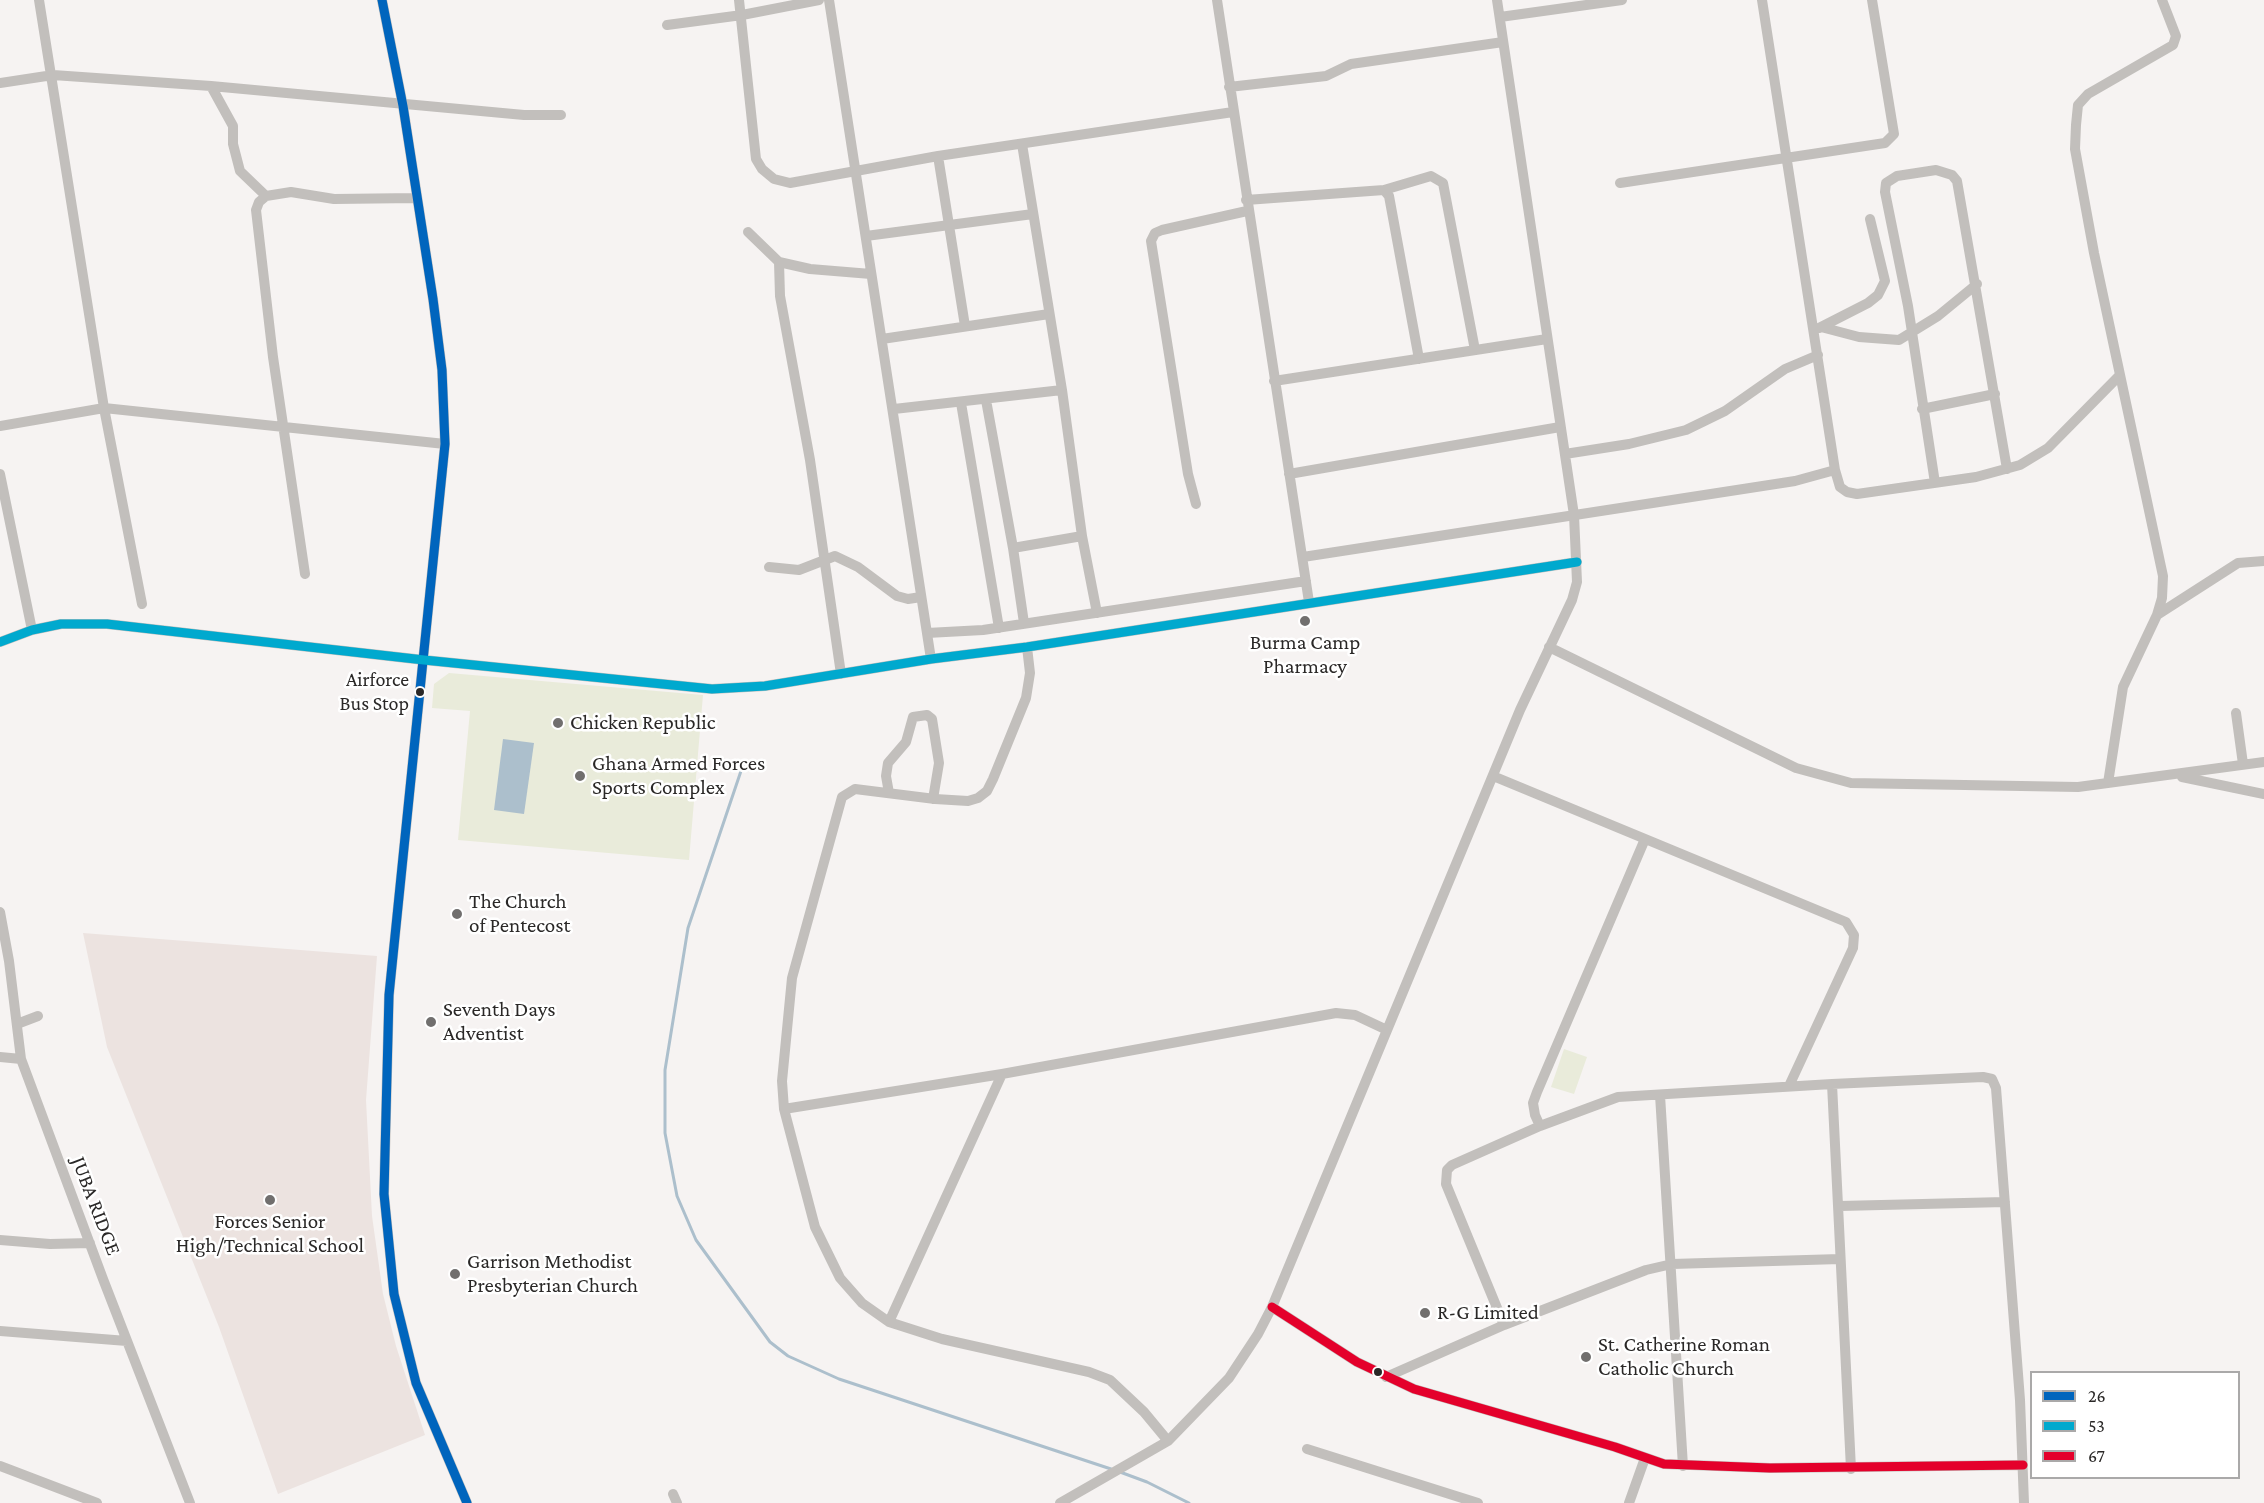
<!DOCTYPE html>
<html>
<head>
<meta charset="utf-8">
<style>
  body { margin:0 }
  #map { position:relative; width:2264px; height:1503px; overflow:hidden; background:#f6f3f2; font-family:"Crimson Pro",serif }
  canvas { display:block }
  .legend { position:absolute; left:2030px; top:1371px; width:210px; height:108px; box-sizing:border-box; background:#fff; border:2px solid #aaa9a9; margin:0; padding:8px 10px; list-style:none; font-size:18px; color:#2a2827 }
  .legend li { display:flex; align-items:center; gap:12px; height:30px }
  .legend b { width:30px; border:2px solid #aaa9a9 }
</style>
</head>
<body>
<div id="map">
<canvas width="2264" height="1503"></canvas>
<ul class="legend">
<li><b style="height:8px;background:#0065bd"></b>26</li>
<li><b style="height:8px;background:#00a9ce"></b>53</li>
<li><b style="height:8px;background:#e4002b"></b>67</li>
</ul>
</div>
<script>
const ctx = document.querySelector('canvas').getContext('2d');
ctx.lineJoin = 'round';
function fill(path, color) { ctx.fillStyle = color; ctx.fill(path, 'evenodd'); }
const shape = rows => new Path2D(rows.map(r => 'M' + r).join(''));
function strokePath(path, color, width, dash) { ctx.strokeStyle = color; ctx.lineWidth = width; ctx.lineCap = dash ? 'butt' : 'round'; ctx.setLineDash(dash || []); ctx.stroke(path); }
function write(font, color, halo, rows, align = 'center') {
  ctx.font = font + ' "Crimson Pro",serif'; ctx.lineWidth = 5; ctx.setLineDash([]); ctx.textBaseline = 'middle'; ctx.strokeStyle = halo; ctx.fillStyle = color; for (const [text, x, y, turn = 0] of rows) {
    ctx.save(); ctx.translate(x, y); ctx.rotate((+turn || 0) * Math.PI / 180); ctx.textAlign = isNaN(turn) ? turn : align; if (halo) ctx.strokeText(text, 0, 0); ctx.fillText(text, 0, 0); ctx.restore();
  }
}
const built = shape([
  [83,933,377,956,366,1100,372,1216,383,1294,396,1346,425,1435,278,1494,219,1327,107,1047]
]);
const green = shape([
  [449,673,703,695,689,860,458,840,470,711,432,708,434,684],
  [1564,1049,1587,1057,1574,1094,1551,1087]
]);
const water = shape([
  [503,739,534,743,524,814,494,810]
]);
const stream = shape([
  [743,765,688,928,665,1070,665,1133,677,1196,696,1240,770,1342,788,1356,839,1379,1111,1469],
  [1120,1472,1147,1482,1189,1503]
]);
const street = shape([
  [39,0,104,408,142,604],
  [382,0,403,106,433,299,442,370,445,444,389,995,384,1194,394,1294,416,1383,467,1503],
  [739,0,756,159,762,169,774,179,790,183,938,156,1233,112],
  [829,0,931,659],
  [1217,0,1309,602],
  [1762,0,1835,470,1840,487,1847,492,1857,494,1976,477,2020,465,2048,448,2120,375],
  [1500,17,1622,0],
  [667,25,742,15,819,0],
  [0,83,53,75,211,86,524,115,561,115],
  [211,86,233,126,233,144,240,171,266,196],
  [1229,87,1326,76,1351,64,1503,42],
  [1022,144,1062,390,1082,536,1013,548,1024,623],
  [938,156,965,326],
  [1620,183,1885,143,1894,134,1872,0],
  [1384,190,1431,176,1443,183,1475,350],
  [1246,200,1384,190,1389,196,1419,359],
  [748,232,779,262,810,269,871,274],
  [866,236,1033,214],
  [779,262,780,296,810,460,841,674],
  [1821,327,1859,337,1899,340,1938,316,1977,284],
  [1819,328,1868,303,1878,295,1885,281,1870,219],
  [882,339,1049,314],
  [1274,381,1547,339],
  [986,400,1013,548],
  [961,403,999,628],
  [894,409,1062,390],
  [1922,409,1995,394],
  [0,426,104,408,445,444],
  [1565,454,1629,444,1686,430,1725,411,1785,369,1818,355],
  [0,474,32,630],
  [1289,474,1560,427],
  [1935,483,1908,306,1885,192,1886,183,1897,176,1936,170,1952,175,1957,181,2007,469],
  [1196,504,1188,474,1151,241,1155,233,1162,230,1247,211],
  [1082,536,1097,613],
  [1303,557,1795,481,1835,470],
  [769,567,799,570,835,556,858,567,897,596,908,599,921,597],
  [305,574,273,357,256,210,259,202,266,196,291,192,334,199,416,198],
  [2157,615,2238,563,2264,561],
  [927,633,983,630,1306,581],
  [0,642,32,630,61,624,107,624,424,660,712,689,765,686,931,659,1027,647,1577,562],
  [1027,647,1030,673,1026,698,993,779,987,791,978,798,968,801,935,799,855,789,842,797,792,978,782,1081,784,1109,815,1227,840,1278,862,1303,889,1322,942,1339,1089,1372,1110,1380,1144,1412,1168,1441],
  [1549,647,1796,768,1851,783,2078,787,2264,762],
  [2236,713,2243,764],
  [1493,776,1846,922,1854,935,1853,948,1789,1086],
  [2182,777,2264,794],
  [2108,783,2123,687,2157,615,2162,598,2163,576,2094,253,2075,149,2076,125,2078,105,2088,94,2173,45,2176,36,2162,0],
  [889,793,886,776,888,763,906,742,913,717,927,715,932,719,939,763,933,799],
  [0,912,9,961,21,1059,103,1279,190,1503],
  [17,1024,38,1016],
  [0,1057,21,1059],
  [1832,1084,1851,1469],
  [1660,1095,1683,1466],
  [784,1109,1002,1074,1336,1013,1355,1015,1387,1030],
  [1540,1126,1535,1115,1533,1103,1537,1092,1645,839],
  [1840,1206,2005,1202],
  [0,1240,50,1244,90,1243],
  [1272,1307,1357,1362,1414,1389,1615,1447,1664,1464,1770,1468,2023,1465],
  [889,1322,1002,1074],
  [1504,1325,1446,1184,1447,1170,1452,1165,1540,1126,1618,1097,1832,1084,1983,1077,1992,1079,1996,1088,2020,1400,2024,1503],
  [0,1331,127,1341],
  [1386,1377,1504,1325,1646,1270,1672,1264,1840,1259],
  [1307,1449,1478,1503],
  [0,1466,97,1503],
  [673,1494,677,1503],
  [1060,1503,1168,1441,1229,1378,1258,1334,1272,1307,1520,710,1572,600,1577,582,1574,515,1497,0],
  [1629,1503,1645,1458]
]);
const bus1 = shape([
  [382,0,403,106,433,299,442,370,445,444,389,995,384,1194,394,1294,416,1383,467,1503]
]);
const bus2 = shape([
  [0,642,32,630,61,624,107,624,424,660,712,689,765,686,931,659,1027,647,1577,562]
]);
const bus3 = shape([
  [1272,1307,1357,1362,1414,1389,1615,1447,1664,1464,1770,1468,2023,1465]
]);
const markers = [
  [1305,621,6,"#716f6e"],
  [420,692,5,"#2a2827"],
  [558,723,6,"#716f6e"],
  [580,776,6,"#716f6e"],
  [457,914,6,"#716f6e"],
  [431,1022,6,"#716f6e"],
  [270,1200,6,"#716f6e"],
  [455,1274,6,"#716f6e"],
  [1425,1313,6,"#716f6e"],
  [1586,1357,6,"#716f6e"],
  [1378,1372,5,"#2a2827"]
];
const busNames = [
  ["Airforce",409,680],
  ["Bus Stop",409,704]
];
const poiNames = [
  ["Burma Camp",1305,643,"center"],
  ["Pharmacy",1305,667,"center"],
  ["Chicken Republic",570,723],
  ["Ghana Armed Forces",592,764],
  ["Sports Complex",592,788],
  ["The Church",469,902],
  ["of Pentecost",469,926],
  ["Seventh Days",443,1010],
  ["Adventist",443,1034],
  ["Forces Senior",270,1222,"center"],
  ["High/Technical School",270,1246,"center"],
  ["Garrison Methodist",467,1262],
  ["Presbyterian Church",467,1286],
  ["R-G Limited",1437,1313],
  ["St. Catherine Roman",1598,1345],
  ["Catholic Church",1598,1369]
];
const streetNames = [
  ["JUBA RIDGE",96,1206,69]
];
fill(built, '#ece3e0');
fill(green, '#e9ebda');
fill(water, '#acbfcc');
strokePath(stream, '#acbfcc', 3);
strokePath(street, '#c2bfbc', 10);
strokePath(bus1, '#0065bd', 9);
strokePath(bus2, '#00a9ce', 9);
strokePath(bus3, '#e4002b', 9);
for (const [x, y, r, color] of markers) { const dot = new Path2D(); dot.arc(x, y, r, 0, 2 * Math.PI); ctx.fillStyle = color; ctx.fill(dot); strokePath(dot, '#fff', 2); }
write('20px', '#2a2827', '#fff', busNames, 'right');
write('21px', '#2a2827', '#fff', poiNames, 'left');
write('21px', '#2a2827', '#fff', streetNames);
</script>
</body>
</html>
